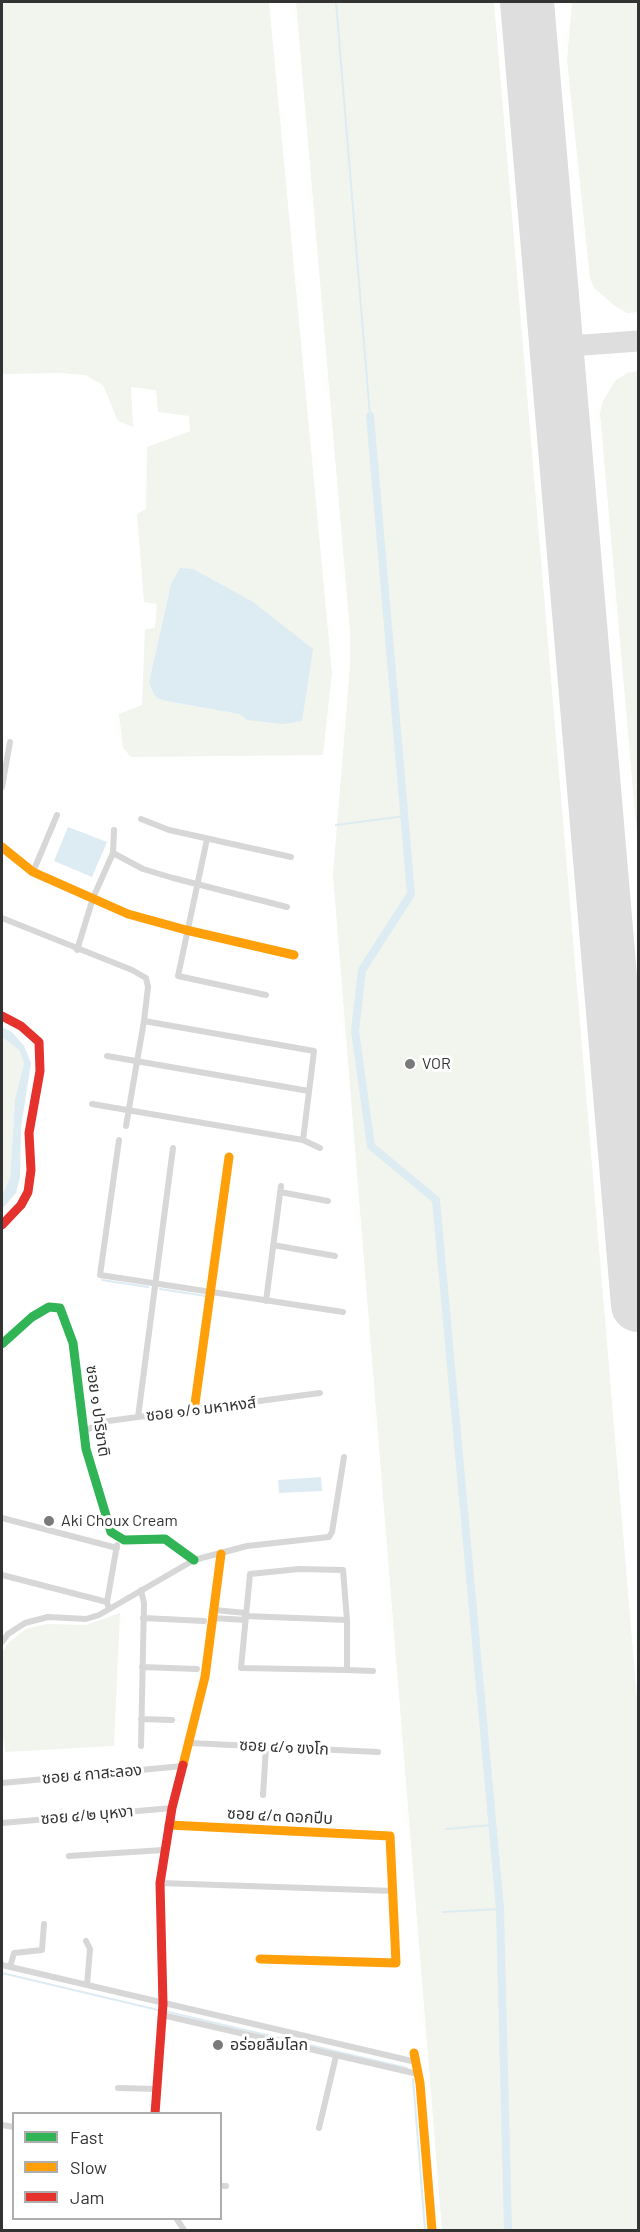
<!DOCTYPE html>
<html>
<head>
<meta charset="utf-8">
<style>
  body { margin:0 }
  #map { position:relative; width:640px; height:2232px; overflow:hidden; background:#fff; font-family:Barlow,sans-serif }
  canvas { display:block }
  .frame { position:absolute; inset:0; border:3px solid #333; pointer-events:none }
  .legend { position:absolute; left:12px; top:2112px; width:210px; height:108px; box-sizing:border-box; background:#fff; border:2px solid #adadad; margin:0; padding:8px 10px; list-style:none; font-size:18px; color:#333 }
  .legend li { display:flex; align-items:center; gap:12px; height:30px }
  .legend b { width:30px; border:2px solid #adadad }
</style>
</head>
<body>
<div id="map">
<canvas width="640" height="2232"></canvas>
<div class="frame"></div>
<ul class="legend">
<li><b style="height:8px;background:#30b455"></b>Fast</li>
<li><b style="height:8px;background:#ff9f0a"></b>Slow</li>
<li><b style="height:8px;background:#e5322d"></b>Jam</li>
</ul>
</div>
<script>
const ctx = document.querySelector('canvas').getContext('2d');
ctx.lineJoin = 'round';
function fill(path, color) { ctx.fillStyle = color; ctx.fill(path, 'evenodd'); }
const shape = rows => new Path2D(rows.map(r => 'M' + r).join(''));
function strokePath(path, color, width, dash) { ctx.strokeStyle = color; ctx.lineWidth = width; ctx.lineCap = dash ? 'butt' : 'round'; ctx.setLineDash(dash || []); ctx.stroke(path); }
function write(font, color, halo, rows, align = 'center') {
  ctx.font = font + ' Barlow,"Noto Sans Thai",sans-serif'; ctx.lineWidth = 6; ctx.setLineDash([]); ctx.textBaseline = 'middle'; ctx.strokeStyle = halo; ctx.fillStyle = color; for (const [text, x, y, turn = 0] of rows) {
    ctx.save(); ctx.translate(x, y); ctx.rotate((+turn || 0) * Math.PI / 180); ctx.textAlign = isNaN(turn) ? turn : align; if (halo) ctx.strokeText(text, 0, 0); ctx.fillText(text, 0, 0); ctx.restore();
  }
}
const green = shape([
  [2,2,269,2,332,673,323,755,131,757,123,748,119,714,142,705,145,629,155,628,157,604,144,602,137,514,146,509,147,447,190,431,189,416,158,412,156,390,131,387,133,427,118,421,103,385,85,375,62,373,2,374],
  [171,584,247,720,239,714,166,701,152,692,149,682],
  [296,2,494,2,638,1711,638,2230,442,2230,333,875,350,665,350,632],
  [572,2,638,2,638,312,627,313,615,306,594,288,590,278,567,60],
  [638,371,638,847,600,413,603,401,615,381,627,373],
  [2,1037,19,1050,24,1063,15,1099,10,1178,2,1195],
  [120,1613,114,1746,5,1752,2,1727,3,1701,2,1652,9,1642,26,1629,47,1624,86,1625]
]);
const water = shape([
  [180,568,193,569,253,602,313,649,302,721,283,724,247,720,239,714,166,701,157,698,152,691,149,682,171,584],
  [68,827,107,842,92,877,54,861],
  [2,1027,12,1032,24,1046,31,1063,21,1127,20,1177,16,1193,2,1209,2,1195,10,1178,15,1099,24,1063,19,1050,2,1037],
  [321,1477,322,1491,279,1493,278,1480]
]);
const stream = shape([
  [336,2,370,416],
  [336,825,405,816],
  [102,1280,148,1287],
  [160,1289,206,1296],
  [446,1829,492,1825],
  [443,1912,500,1909],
  [2,1973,158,2010],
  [164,2011,407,2068],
  [413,2079,425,2230]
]);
const canal = shape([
  [370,416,411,894,362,970,355,1031,371,1146,436,1200,500,1909,508,2230]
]);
const taxiway = shape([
  [557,347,638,341]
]);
const runway = shape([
  [527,2,638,1305]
]);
const street = shape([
  [2,787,10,742],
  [141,819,169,830,291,857],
  [207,839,178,976,266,995],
  [113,853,143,869,173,878,287,907],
  [33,872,57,815],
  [2,918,132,970,146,978,148,987,144,1021,126,1126],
  [77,950,93,898,113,853,114,830],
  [144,1021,314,1051,303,1140],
  [107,1056,309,1091],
  [92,1104,303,1140,320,1148],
  [119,1140,100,1275,343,1312],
  [280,1192,328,1201],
  [273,1245,335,1256],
  [266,1301,281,1186],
  [138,1417,173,1148],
  [84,1431,108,1421,138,1417,320,1393],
  [2,1518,117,1548],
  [2,1575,107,1602],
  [108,1606,107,1602,117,1545],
  [214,1610,246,1613],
  [245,1616,347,1620],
  [143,1618,204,1621],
  [213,1618,245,1620],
  [2,1642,8,1634,25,1623,48,1617,86,1619,99,1615,194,1560,247,1546,329,1537,332,1532,344,1457],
  [142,1667,197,1669],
  [347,1670,347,1620,343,1570,299,1569,250,1574,241,1668,347,1670,373,1671],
  [141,1719,172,1720],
  [190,1743,378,1752],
  [141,1746,144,1603,141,1590],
  [2,1783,183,1766],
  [263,1795,266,1747],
  [2,1823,172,1808],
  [69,1856,164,1850],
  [160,1883,394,1891],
  [86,1941,90,1949,87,1985],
  [2,1965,416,2062],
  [10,1967,14,1953,42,1950,44,1924],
  [162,2015,418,2074],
  [118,2088,158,2089],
  [2,2125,14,2127],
  [319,2128,336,2056],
  [220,2186,226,2186],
  [176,2218,184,2230]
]);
const fast = shape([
  [2,1344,32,1317,49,1307,60,1308,73,1343,86,1449,111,1532,124,1540,165,1539,194,1560]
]);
const slow = shape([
  [2,847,33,872,128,914,186,930,294,955],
  [194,1411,229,1157],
  [183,1765,205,1677,221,1554],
  [169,1825,390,1836,396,1963,260,1959],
  [414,2053,420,2083,432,2230]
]);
const jam = shape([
  [2,1016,21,1026,39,1042,40,1071,29,1133,31,1170,28,1192,21,1205,2,1225],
  [155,2114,163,2004,160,1883,172,1808,183,1765]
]);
const markers = [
  [410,1064,6,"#7a7a7a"],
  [49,1521,6,"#7a7a7a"],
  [218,2045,6,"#7a7a7a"]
];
const poiNames = [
  ["VOR",422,1064],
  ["Aki Choux Cream",61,1521],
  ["อร่อยลืมโลก",230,2045]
];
const streetNames = [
  ["ซอย ๑/๑ มหาหงส์",201,1409,-7],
  ["ซอย ๑ ปาริชาติ",98,1411,82],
  ["ซอย ๔/๑ ฃงโก",284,1747,3],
  ["ซอย ๔ กาสะลอง",92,1774,-5],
  ["ซอย ๔/๒ บุหงา",87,1815,-5],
  ["ซอย ๔/๓ ดอกปีบ",280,1816,3]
];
fill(green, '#f1f5ed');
fill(water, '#ddebf3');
strokePath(stream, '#ddebf3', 2);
strokePath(canal, '#ddebf3', 8);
strokePath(taxiway, '#dedede', 21);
strokePath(runway, '#dedede', 54);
strokePath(street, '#d7d7d7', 6);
strokePath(fast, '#30b455', 9);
strokePath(slow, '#ff9f0a', 9);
strokePath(jam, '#e5322d', 9);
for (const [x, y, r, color] of markers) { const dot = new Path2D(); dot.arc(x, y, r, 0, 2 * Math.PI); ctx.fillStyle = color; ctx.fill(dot); strokePath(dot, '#fff', 2); }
write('16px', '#333', '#fff', poiNames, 'left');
write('16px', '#333', '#fff', streetNames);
</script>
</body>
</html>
